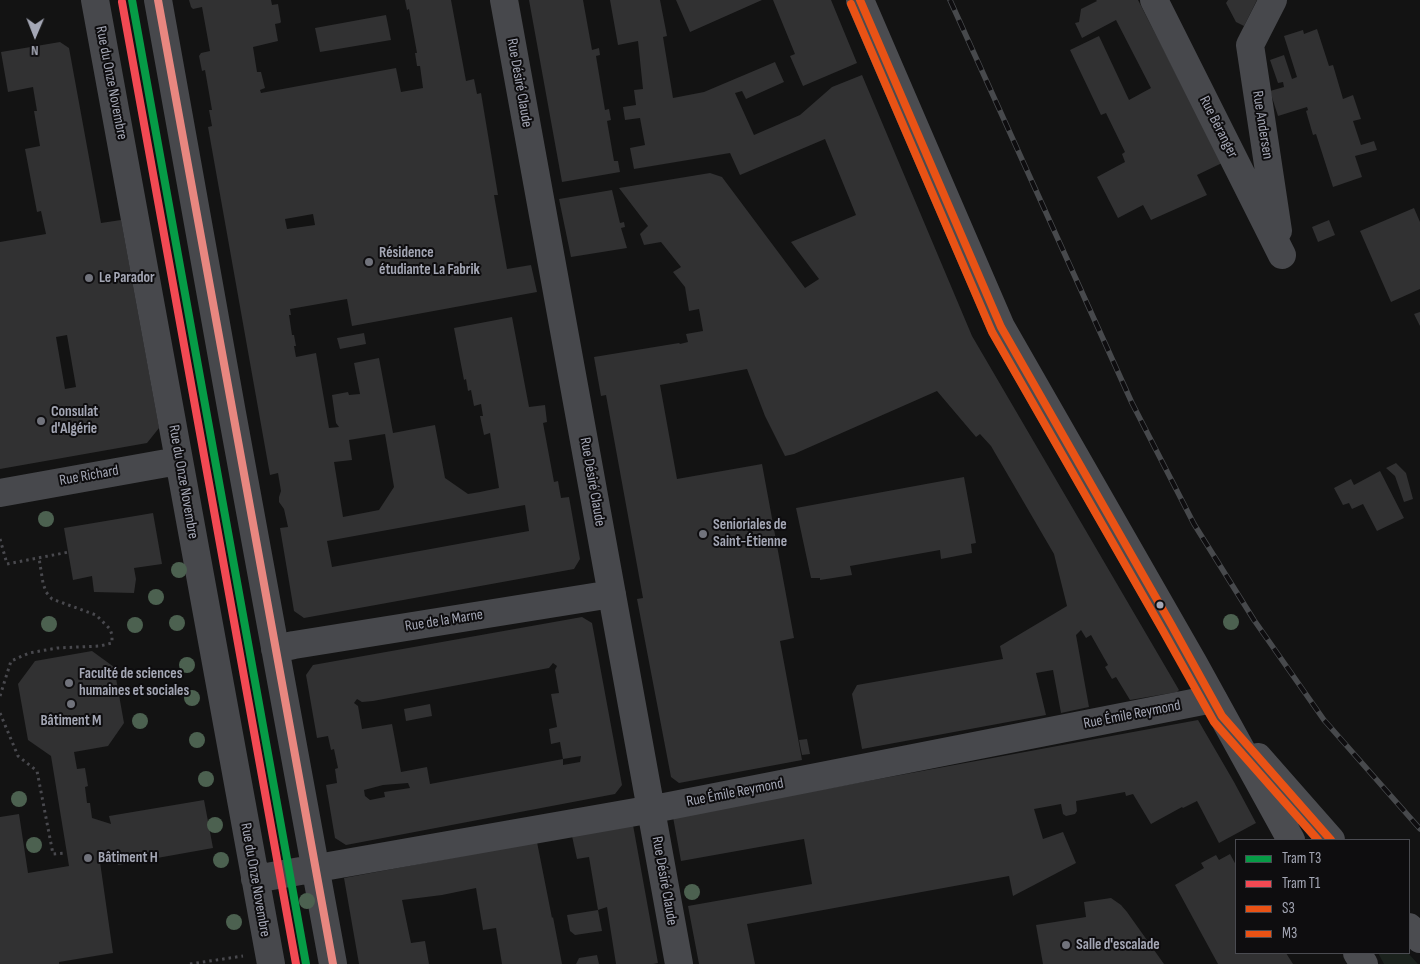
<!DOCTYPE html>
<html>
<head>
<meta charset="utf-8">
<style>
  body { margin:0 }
  #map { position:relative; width:1420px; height:964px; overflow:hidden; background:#131313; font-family:"Sofia Sans Condensed",sans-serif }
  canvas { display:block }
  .legend { position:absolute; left:1235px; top:839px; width:175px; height:115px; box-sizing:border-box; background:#0e0d0f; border:1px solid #4a4b51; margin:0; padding:6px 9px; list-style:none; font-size:15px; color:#a4a7b5 }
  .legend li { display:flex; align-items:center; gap:10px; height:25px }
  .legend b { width:25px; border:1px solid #4a4b51 }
  .north { position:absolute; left:10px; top:10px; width:50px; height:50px; -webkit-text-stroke:4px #0e0d0f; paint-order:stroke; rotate:181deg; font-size:14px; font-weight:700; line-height:20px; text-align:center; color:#a4a7b5 }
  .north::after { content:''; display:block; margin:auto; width:18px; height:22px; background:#a4a7b5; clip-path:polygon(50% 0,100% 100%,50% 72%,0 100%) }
</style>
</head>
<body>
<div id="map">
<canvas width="1420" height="964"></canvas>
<ul class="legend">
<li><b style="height:6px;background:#069b46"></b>Tram T3</li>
<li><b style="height:6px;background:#f24953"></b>Tram T1</li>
<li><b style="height:6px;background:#e95215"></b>S3</li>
<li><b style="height:6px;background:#e95215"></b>M3</li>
</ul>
<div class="north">N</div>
</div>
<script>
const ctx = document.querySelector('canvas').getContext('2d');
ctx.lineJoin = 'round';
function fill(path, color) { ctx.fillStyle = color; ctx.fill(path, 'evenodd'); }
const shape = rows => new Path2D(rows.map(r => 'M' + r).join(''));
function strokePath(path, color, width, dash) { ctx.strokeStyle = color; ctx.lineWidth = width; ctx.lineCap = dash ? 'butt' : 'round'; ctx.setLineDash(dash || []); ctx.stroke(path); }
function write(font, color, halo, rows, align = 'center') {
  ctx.font = font + ' "Sofia Sans Condensed",sans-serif'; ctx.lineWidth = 4; ctx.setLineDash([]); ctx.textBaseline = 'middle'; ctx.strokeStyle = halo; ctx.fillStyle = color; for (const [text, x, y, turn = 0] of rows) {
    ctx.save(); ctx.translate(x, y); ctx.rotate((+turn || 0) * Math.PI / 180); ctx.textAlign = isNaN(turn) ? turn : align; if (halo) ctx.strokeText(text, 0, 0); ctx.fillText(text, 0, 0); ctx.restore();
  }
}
const green = shape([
  [1378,953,1408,953,1418,964,1384,964]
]);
const building = shape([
  [189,0,271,0,272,5,278,4,281,22,280,23,275,24,278,41,253,47,257,72,261,72,265,88,260,90,261,93,396,68,401,92,423,88,420,66,417,66,415,53,417,53,409,9,407,10,405,0,451,0,466,81,474,79,477,94,481,93,498,195,494,195,507,269,531,265,537,292,352,326,347,299,290,309,291,315,289,315,292,335,294,335,296,346,294,346,296,357,316,353,329,428,339,427,336,423,332,395,348,392,349,395,360,394,354,363,379,358,393,433,435,425,445,478,468,494,480,492,499,488,490,433,484,435,480,416,483,416,481,404,474,406,471,390,468,391,466,379,464,380,454,328,512,317,529,407,545,405,547,422,543,423,554,482,558,481,561,498,569,497,580,559,574,569,304,618,294,611,280,528,288,527,284,509,279,502,279,497,281,491,278,473,270,475,208,127,212,126,209,110,212,110,205,70,202,71,199,56,201,53,210,51,202,7,193,9,191,7],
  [313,214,315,225,287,229,285,219],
  [385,434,394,487,379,510,343,517,334,462,352,460,349,440],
  [525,505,529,531,332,567,327,541],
  [529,0,583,0,592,50,599,48,600,55,596,56,605,110,609,109,611,120,607,121,614,161,618,161,620,172,562,182],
  [610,0,660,0,667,36,663,37,673,98,704,92,775,62,784,82,746,99,742,91,735,93,754,135,800,115,832,87,862,75,972,336,1179,690,1177,692,1130,700,1116,677,1112,679,1105,667,1108,665,1091,635,1086,638,1081,630,1076,635,1089,707,1061,713,1053,670,1036,673,1046,715,862,749,852,694,857,685,1003,659,1000,646,1067,606,1054,554,991,446,980,434,976,437,937,391,794,454,785,456,765,416,747,369,660,385,677,479,762,464,794,638,780,641,802,760,679,783,671,777,637,599,643,598,606,395,601,396,594,357,679,343,680,344,688,342,686,334,703,331,699,309,689,311,685,287,673,272,681,267,661,242,644,245,640,234,648,226,619,188,710,173,722,177,805,288,819,279,791,242,856,215,825,139,740,175,730,153,634,169,630,148,645,145,640,118,625,120,623,107,636,105,634,90,643,89,638,41,618,45],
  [676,0,762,0,690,32],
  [773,0,831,0,857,63,803,86,790,56,795,54],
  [1096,0,1138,0,1222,163,1197,175,1207,195,1151,220,1143,205,1118,218,1097,177,1125,162,1122,154,1125,152,1106,113,1101,115,1070,50,1099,36,1129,100,1151,88,1116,20,1082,38,1075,23,1079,22,1081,9,1097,1],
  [1228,0,1257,0,1244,26,1236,22,1226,3],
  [386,15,391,40,320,52,315,28],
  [1317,29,1329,66,1333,65,1343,99,1353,95,1361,119,1353,121,1361,145,1374,141,1377,150,1355,156,1362,177,1333,187,1316,134,1313,135,1306,111,1308,110,1307,107,1278,116,1270,91,1284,87,1283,82,1278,83,1270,60,1284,55,1292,79,1297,77,1284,36,1303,30,1304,34],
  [60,42,69,48,101,223,121,220,159,428,147,443,0,469,0,242,46,234,41,211,37,212,25,149,40,146,34,111,37,111,33,87,8,92,1,52],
  [67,335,76,387,65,389,56,337],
  [612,190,620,223,624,222,625,227,621,228,627,248,571,257,559,199],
  [1414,208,1420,222,1420,289,1391,302,1360,231],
  [1329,220,1335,235,1318,242,1312,227],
  [1420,312,1420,326,1414,314],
  [364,333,366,344,340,349,337,338],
  [1396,463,1406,473,1413,499,1404,502,1395,476,1386,468],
  [1380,471,1404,518,1377,531,1363,504,1352,509,1349,503,1343,505,1334,488,1351,479,1354,485],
  [964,477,976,543,971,544,972,553,941,559,940,550,850,566,852,575,820,580,820,578,811,578,796,508],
  [153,513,162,564,134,568,136,579,134,593,94,592,92,576,73,580,64,528],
  [582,617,592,623,622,785,615,794,346,845,335,838,326,785,337,783,335,769,338,768,334,749,331,750,328,736,317,738,306,675,313,665],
  [553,663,557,666,555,670,559,693,551,694,557,727,549,729,551,744,560,742,563,759,581,756,580,762,563,765,563,759,430,784,427,767,401,772,392,724,362,729,358,706,354,703,357,699,362,702,373,701,549,668],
  [408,783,410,788,384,792,385,797,370,800,365,796,364,790,383,785],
  [92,651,114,667,124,723,108,746,74,752,77,769,85,768,88,786,85,787,87,803,90,803,92,818,111,824,109,816,204,800,213,848,118,865,116,855,100,862,113,953,59,962,59,964,0,964,0,817,19,814,28,873,69,866,51,756,28,740,18,684,35,661],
  [430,704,432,716,406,721,404,709],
  [1198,720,1234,782,1256,823,1219,843,1197,801,1183,808,1182,807,1151,824,1133,794,1126,796,1125,792,1076,801,1077,811,1075,814,1066,816,1063,814,1061,804,1034,809,1043,839,1063,832,1076,863,1013,896,1009,876,747,924,755,964,699,964,688,906,812,884,804,839,681,861,673,817],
  [807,739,810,754,802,755,799,740],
  [633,825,658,963,653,964,616,964,607,907,598,910,589,857,577,859,572,836],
  [537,842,552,918,553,917,562,964,502,964,496,928,483,930,476,888,442,895,402,900,411,943,425,941,429,964,359,964,344,878],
  [1230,854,1236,865,1236,953,1286,953,1293,964,1218,964,1175,885,1204,868,1201,863,1216,855,1219,860],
  [1111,898,1121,905,1127,912,1164,964,1043,964,1036,925,1086,917,1084,902],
  [598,910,602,931,575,935,570,931,567,915],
  [597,955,599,964,576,964,579,958]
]);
const path = shape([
  [0,539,7,564,69,552],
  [0,696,11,661,29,653,57,648,100,646,112,643,112,635,110,629,96,615,52,599,46,592,43,583,39,558],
  [0,713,18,756,37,771,53,854,65,853],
  [190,964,243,956]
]);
const minor = shape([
  [95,0,271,964],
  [158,0,232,413,333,964],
  [504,0,679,964],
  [1154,0,1282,255],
  [1273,0,1250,45,1278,231],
  [0,493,178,461],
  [275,649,294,645,612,594],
  [255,879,664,807,1213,699]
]);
const secondary = shape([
  [860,0,1001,327,1194,664,1291,840],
  [1258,757,1331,840],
  [1409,927,1420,939],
  [1357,953,1364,964]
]);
const rail = shape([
  [950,0,1132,403,1194,524,1254,620,1324,720,1420,829]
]);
const bus1 = shape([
  [860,0,1001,327,1171,624,1222,716,1331,840]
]);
const bus2 = shape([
  [851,4,992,332,1162,629,1214,722,1318,840]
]);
const bus3 = shape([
  [158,0,333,964]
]);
const tram1 = shape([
  [132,0,306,964]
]);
const tram2 = shape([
  [122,2,296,964]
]);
const trees = [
  [46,519],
  [179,570],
  [156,597],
  [1231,622],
  [177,623],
  [49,624],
  [135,625],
  [187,665],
  [192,698],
  [140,721],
  [197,740],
  [206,779],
  [19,799],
  [215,825],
  [34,845],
  [221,860],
  [692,892],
  [307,901],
  [234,922]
];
const markers = [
  [369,262,5,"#71737c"],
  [89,278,5,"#71737c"],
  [41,421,5,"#71737c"],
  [703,534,5,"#71737c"],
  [1160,605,4.5,"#a4a7b5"],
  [69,683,5,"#71737c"],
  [71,704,5,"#71737c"],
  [88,858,5,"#71737c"],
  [1066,945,5,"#71737c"]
];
const streetNames = [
  ["Rue du Onze Novembre",111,83,79],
  ["Rue Désiré Claude",519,83,80],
  ["Rue Andersen",1262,125,81],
  ["Rue Béranger",1218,127,63],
  ["Rue Richard",89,476,-10],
  ["Rue du Onze Novembre",183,482,80],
  ["Rue Désiré Claude",592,482,80],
  ["Rue de la Marne",444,621,-9],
  ["Rue Émile Reymond",1132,715,-11],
  ["Rue Émile Reymond",735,793,-11],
  ["Rue du Onze Novembre",255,880,80],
  ["Rue Désiré Claude",664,881,80]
];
const poiNames = [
  ["Résidence",379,253],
  ["étudiante La Fabrik",379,270],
  ["Le Parador",99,278],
  ["Consulat",51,412],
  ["d'Algérie",51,429],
  ["Senioriales de",713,525],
  ["Saint-Étienne",713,542],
  ["Faculté de sciences",79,674],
  ["humaines et sociales",79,691],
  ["Bâtiment M",71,721,"center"],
  ["Bâtiment H",98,858],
  ["Salle d'escalade",1076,945]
];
fill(green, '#1b221d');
fill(building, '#313132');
strokePath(path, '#49494e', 3, [2.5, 4]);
strokePath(minor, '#47484c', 28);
strokePath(secondary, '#4b4c50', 28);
strokePath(rail, '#47494c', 5.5);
strokePath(rail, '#0e0d0f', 4, [11]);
strokePath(bus1, '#e95215', 8);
strokePath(bus2, '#e95215', 8);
strokePath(bus3, '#e88780', 8);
strokePath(tram1, '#069b46', 8);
strokePath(tram2, '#f24953', 8);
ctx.fillStyle = '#4c6150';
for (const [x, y] of trees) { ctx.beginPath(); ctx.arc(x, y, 8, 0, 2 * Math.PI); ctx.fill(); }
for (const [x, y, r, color] of markers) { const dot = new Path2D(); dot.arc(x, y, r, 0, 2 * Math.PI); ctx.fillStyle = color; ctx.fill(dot); strokePath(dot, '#0e0d0f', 2); }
write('15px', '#a4a7b5', '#0e0d0f', streetNames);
write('bold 15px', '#a4a7b5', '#0e0d0f', poiNames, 'left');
</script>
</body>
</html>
